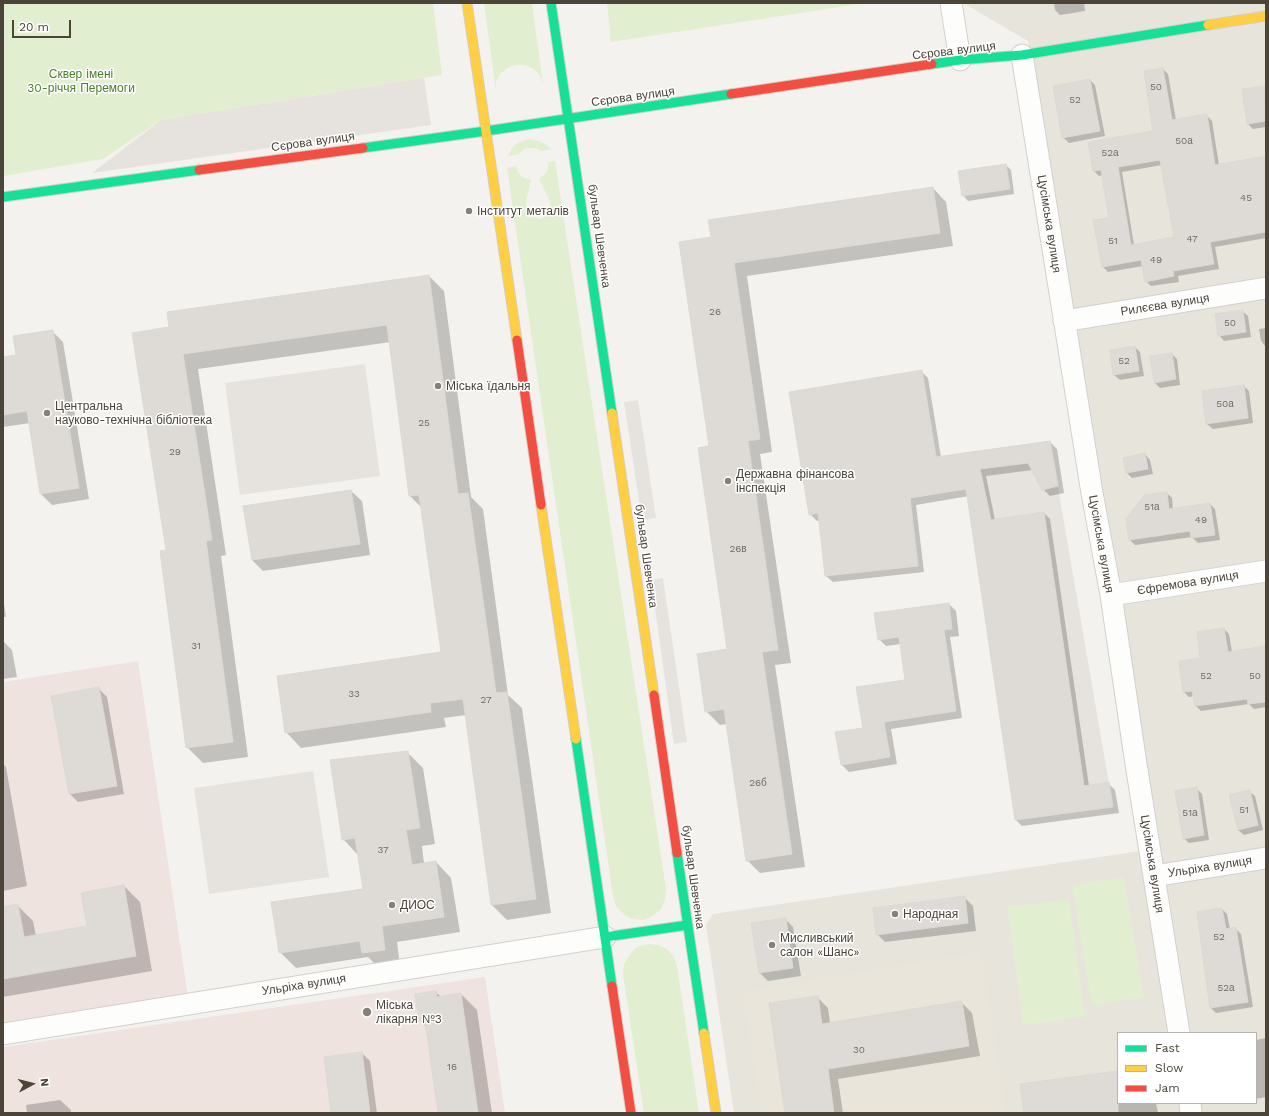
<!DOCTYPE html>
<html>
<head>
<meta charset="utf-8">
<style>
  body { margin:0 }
  #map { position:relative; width:1269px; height:1116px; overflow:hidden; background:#f4f2ee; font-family:"Work Sans",sans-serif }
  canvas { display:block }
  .frame { position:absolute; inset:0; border:4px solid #4b4439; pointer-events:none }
  .legend { position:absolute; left:1117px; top:1032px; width:140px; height:72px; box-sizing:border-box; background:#fff; border:1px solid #b7b4b0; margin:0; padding:5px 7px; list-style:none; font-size:12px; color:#4b4439 }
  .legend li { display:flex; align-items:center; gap:8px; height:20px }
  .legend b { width:20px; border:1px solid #b7b4b0 }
  .north { position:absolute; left:12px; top:1064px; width:40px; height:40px; -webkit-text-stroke:3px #fff; paint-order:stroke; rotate:83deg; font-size:11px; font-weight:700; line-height:16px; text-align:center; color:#4b4439 }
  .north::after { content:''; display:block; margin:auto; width:14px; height:18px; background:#4b4439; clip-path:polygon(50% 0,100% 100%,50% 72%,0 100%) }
  .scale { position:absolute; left:12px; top:20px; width:59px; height:18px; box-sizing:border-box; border:2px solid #4b4439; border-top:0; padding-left:5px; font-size:12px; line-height:14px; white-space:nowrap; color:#4b4439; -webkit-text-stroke:3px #fff; paint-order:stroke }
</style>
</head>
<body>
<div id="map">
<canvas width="1269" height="1116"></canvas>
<div class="frame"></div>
<ul class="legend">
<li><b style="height:5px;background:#16e098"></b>Fast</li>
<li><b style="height:5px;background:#ffcf43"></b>Slow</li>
<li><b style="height:5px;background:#f24e42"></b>Jam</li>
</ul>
<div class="north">N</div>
<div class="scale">20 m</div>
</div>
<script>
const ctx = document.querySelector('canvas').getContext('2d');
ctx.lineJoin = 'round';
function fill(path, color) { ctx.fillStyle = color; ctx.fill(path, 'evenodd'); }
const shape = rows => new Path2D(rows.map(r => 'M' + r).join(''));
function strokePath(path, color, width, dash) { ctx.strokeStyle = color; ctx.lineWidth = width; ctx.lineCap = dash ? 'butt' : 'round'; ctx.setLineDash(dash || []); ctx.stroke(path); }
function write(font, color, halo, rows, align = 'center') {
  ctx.font = font + ' "Work Sans",sans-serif'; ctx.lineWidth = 3; ctx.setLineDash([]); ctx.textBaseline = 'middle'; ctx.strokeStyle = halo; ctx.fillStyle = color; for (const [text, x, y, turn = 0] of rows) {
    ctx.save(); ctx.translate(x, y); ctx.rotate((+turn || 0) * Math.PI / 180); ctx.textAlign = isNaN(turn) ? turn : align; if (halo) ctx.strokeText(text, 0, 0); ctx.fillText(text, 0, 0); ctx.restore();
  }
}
const residential = shape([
  [963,3,1266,3,1266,1113,734,1113,706,925,713,914,1161,848,1028,41],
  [1118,1033,1256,1033,1256,1103,1118,1103]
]);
const industrial = shape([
  [1050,441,1113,807,1015,820,962,453]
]);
const education = shape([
  [981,952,1006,1113,762,1113,742,991]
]);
const medical = shape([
  [138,661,189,1004,3,1024,3,682],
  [485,977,505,1113,3,1113,3,1047]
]);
const green = shape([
  [3,3,433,3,442,75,161,120,103,159,3,176],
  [484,3,532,3,543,85,540,76,534,69,525,65,516,65,507,68,500,74,496,82,496,91],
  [607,3,866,3,611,42],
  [529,139,539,141,547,145,551,149,541,151,536,148,530,148,524,149,519,154,508,156,512,148,519,142],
  [555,161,666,889,665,899,661,909,653,916,643,920,632,919,623,914,616,906,613,896,507,168,516,166,518,172,522,177,531,180,526,202,527,210,533,217,541,219,548,214,550,210,550,205,549,199,539,179,545,174,548,168,548,162],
  [1124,877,1144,997,1092,1006,1072,885],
  [1069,899,1085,1017,1023,1025,1007,907],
  [648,944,659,945,668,950,674,957,677,966,699,1113,644,1113,623,974,624,964,630,954,637,947]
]);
const parking = shape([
  [424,78,431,125,92,173,161,120],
  [365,364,380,476,240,495,225,383],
  [638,400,656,518,642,520,624,402],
  [663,578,687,742,674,744,651,580],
  [313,771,329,877,209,894,194,788]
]);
const shadow = shape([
  [1054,3,1084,3,1085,11,1060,15,1055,10],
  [1163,69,1168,74,1176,120,1206,115,1212,121,1219,165,1266,157,1266,238,1215,247,1219,269,1178,276,1179,282,1151,286,1146,281,1143,266,1108,272,1103,267,1094,221,1110,218,1103,175,1099,176,1094,171,1154,132],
  [1162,165,1175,238,1134,245,1122,172],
  [1090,80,1095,85,1105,136,1069,143,1063,137],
  [1264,87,1266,89,1266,127,1253,129,1248,124],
  [1006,165,1011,170,1014,194,968,201,963,195],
  [933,188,946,202,953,246,747,276,772,452,760,454,791,663,775,665,805,867,760,873,747,860,727,724,720,725,706,711,729,650,710,447,712,238],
  [429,276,444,291,471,497,483,509,508,695,522,708,551,913,507,920,492,905,466,715,444,718,446,727,301,748,286,732,442,653,422,508,410,496,391,342,198,369,226,555,221,556,248,757,203,763,187,747,168,550,170,328],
  [1242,311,1248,316,1251,337,1224,341,1219,335],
  [1266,328,1266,347,1261,341,1259,329],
  [52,331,63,342,89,499,52,505,41,494,30,423,3,427,3,358,17,356],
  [1135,347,1140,352,1144,376,1120,380,1114,375],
  [1172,354,1177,359,1180,385,1160,388,1154,382],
  [921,371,928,378,941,457,1050,442,1057,449,1064,493,1050,496,1043,489,1033,470,986,476,995,520,1044,513,1050,519,1089,786,1108,783,1115,790,1119,813,1022,826,1016,820,969,496,916,505,924,572,833,582,826,576,820,520,817,521,810,514],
  [1244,386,1249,391,1253,423,1213,429,1207,424],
  [1145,454,1150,460,1153,474,1132,478,1127,473],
  [351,491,362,501,370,555,263,571,252,560,244,507],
  [1167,493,1172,498,1173,509,1210,504,1215,509,1220,540,1198,543,1192,537,1135,545,1130,540],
  [3,597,6,617,3,617],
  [949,604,956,611,959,636,950,637,962,718,891,729,897,764,849,772,842,765,837,733,864,729,906,680,901,644,886,646,879,639],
  [1224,629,1229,634,1232,652,1266,647,1266,707,1254,709,1249,704,1201,711,1196,706,1194,696,1189,697,1184,692,1201,659],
  [3,641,12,650,17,677,3,679],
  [99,689,107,697,124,794,78,802,70,794,52,697],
  [407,752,423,768,435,844,422,846,424,864,436,862,451,878,460,932,397,942,400,965,379,968,368,957,296,968,280,952,364,890,358,855,343,839],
  [3,764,6,767,27,886,3,891],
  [1196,788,1202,794,1209,840,1189,843,1184,838],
  [1249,791,1255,796,1263,830,1244,835,1238,830],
  [124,886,140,902,152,971,3,997,3,908,17,905,33,921,36,936,88,927],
  [964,897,973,906,976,931,885,942,877,934],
  [1222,909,1227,914,1230,929,1235,928,1241,934,1253,1007,1216,1013,1211,1008],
  [785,919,793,927,801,976,768,981,760,973],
  [436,992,441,997,461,994,477,1010,492,1113,439,1113,427,1028,420,1020],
  [817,997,828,1008,830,1023,961,1002,972,1013,980,1056,838,1079,843,1113,786,1113],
  [1266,1038,1266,1097,1256,1099,1256,1040],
  [362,1053,370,1061,377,1113,332,1113],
  [1118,1072,1118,1103,1156,1103,1158,1113,1025,1113],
  [60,1100,71,1110,71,1113,27,1113,26,1105]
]);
const building = shape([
  [1163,68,1172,120,1207,114,1215,165,1266,156,1266,232,1210,242,1214,264,1173,271,1174,276,1145,282,1141,260,1102,267,1093,220,1109,218,1101,170,1093,171,1088,142,1153,131,1144,71,1163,68],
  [1160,160,1174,237,1131,245,1118,167,1160,160],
  [1090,79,1100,131,1062,138,1053,86,1090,79],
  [1265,86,1266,121,1247,124,1242,89,1265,86],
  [1006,164,1010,189,962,196,958,171,1006,164],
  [933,187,940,233,734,263,760,439,748,441,778,650,762,652,792,854,746,861,724,709,705,712,697,654,727,649,698,448,709,446,679,242,711,237,708,220,933,187],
  [429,275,458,494,468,493,496,693,507,692,536,899,491,905,463,699,430,703,431,712,285,733,277,676,441,652,419,495,409,496,387,325,183,354,212,540,206,541,233,742,186,748,160,551,166,550,132,333,169,327,167,312,429,275],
  [1243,310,1246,332,1218,336,1215,314,1243,310],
  [53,330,79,488,40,494,27,411,3,415,3,357,16,355,13,336,53,330],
  [1135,346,1139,371,1113,375,1110,350,1135,346],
  [1172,353,1176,379,1154,383,1150,356,1172,353],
  [922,370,936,457,1050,441,1058,486,1042,490,1028,463,980,469,991,520,1044,512,1084,786,1109,782,1113,807,1015,820,966,489,910,498,918,566,825,576,818,513,809,515,789,392,922,370],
  [1244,385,1248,418,1206,424,1202,391,1244,385],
  [1145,453,1148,469,1126,473,1123,458,1145,453],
  [351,490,360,544,252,560,243,506,351,490],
  [1167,492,1169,509,1210,503,1215,535,1191,538,1190,531,1129,540,1126,519,1144,495,1167,492],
  [949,603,952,629,944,630,956,711,884,722,890,757,841,765,835,732,863,728,856,687,905,680,899,637,878,640,874,613,949,603],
  [1224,628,1228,652,1266,646,1266,702,1248,704,1247,699,1195,706,1192,691,1183,692,1179,661,1200,658,1197,632,1224,628],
  [99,687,117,786,69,794,51,696,99,687],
  [408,751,420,828,406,830,412,865,436,861,444,917,382,926,385,950,362,953,360,941,279,953,271,902,363,889,355,838,342,840,330,760,408,751],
  [1197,787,1204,835,1183,839,1175,791,1197,787],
  [1250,790,1258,825,1238,830,1229,795,1250,790],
  [124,885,136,956,3,979,3,907,18,904,24,937,87,926,81,893,124,885],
  [965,896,968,923,876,935,873,908,965,896],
  [1222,908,1226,929,1236,927,1248,1002,1210,1008,1197,912,1222,908],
  [786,918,793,968,759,973,751,923,786,918],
  [436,991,437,997,461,993,478,1113,438,1113,425,1020,419,1021,415,994,436,991],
  [818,996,822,1024,962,1001,969,1046,828,1069,834,1113,785,1113,769,1003,818,996],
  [362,1052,370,1113,331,1113,324,1057,362,1052],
  [1118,1071,1118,1113,1024,1113,1020,1084,1118,1071]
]);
const street = shape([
  [951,3,960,60],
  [1022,55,1092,493,1111,595,1136,764,1179,1033],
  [1064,321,1266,288],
  [1111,595,1266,571],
  [1154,876,1266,858],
  [3,1034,605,937],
  [1190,1103,1191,1113]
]);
const fast = shape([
  [551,3,612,413],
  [932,64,960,60,1022,55,1208,25],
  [363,148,486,131,731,94],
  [3,197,199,170],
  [576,739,612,986],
  [677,853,704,1033],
  [605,937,688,925]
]);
const slow = shape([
  [467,3,517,340],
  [1208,25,1266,16],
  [612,413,654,695],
  [541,505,576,739],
  [704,1033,716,1113]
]);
const jam = shape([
  [731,94,932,64],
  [199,170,363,148],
  [517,340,541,505],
  [654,695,677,853],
  [612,986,631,1113]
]);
const markers = [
  [469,211,4,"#868178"],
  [438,386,4,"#868178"],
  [47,413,4,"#868178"],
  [728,481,4,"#868178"],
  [392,905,4,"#868178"],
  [895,914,4,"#868178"],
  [772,945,4,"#868178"],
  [367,1012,5,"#868178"]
];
const numberNames = [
  ["50",1156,87],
  ["52",1075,100],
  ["50а",1184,141],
  ["52а",1110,153],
  ["45",1246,198],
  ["47",1192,239],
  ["51",1113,241],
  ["49",1156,260],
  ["26",715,312],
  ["50",1230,323],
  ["52",1124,361],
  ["50а",1225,404],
  ["25",424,423],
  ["29",175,452],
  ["51а",1152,507],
  ["49",1201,520],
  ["26в",738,549],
  ["31",196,646],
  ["52",1206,676],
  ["50",1255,676],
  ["33",354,694],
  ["27",486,700],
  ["26б",758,783],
  ["51",1244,810],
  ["51а",1190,813],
  ["37",383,850],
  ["52",1219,937],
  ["52а",1226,988],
  ["30",859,1050],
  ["16",452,1067]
];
const streetNames = [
  ["Сєрова вулиця",954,51,-7],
  ["Сєрова вулиця",633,97,-8],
  ["Сєрова вулиця",313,142,-8],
  ["Цусімська вулиця",1049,224,81],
  ["бульвар Шевченка",599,236,82],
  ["Рилєєва вулиця",1165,305,-9],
  ["Цусімська вулиця",1101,544,80],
  ["бульвар Шевченка",646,556,82],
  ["Єфремова вулиця",1188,583,-9],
  ["Цусімська вулиця",1152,864,81],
  ["Ульріха вулиця",1210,867,-9],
  ["бульвар Шевченка",693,877,82],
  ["Ульріха вулиця",304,985,-9]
];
const parkNames = [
  ["Сквер імені",81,74],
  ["30-річчя Перемоги",81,88]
];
const poiNames = [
  ["Інститут металів",477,211],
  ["Міська їдальня",446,386],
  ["Центральна",55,406],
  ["науково-технічна бібліотека",55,420],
  ["Державна фінансова",736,474],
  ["інспекція",736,488],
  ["ДИОС",400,905],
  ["Народная",903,914],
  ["Мисливський",780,938],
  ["салон «Шанс»",780,952],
  ["Міська",376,1005],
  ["лікарня №3",376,1019]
];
fill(residential, '#e7e4dc');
fill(industrial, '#e6e2de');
fill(education, '#eae5da');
fill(medical, '#eee3df');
fill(green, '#e1eecf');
fill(parking, '#e6e3df');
fill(shadow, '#0003');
fill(building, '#dedbd6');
strokePath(building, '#dcd9d4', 1);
strokePath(street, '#d2d0cb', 23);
strokePath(fast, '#d3cfc5', 11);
strokePath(slow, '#d3cfc5', 11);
strokePath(jam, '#d3cfc5', 11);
strokePath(street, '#fdfdfc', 21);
strokePath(fast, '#16e098', 9);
strokePath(slow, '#ffcf43', 9);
strokePath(jam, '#f24e42', 9);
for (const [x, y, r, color] of markers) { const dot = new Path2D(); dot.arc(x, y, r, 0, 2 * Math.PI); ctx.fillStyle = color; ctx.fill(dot); strokePath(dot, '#fff', 1.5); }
write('10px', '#706a61', null, numberNames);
write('12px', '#4b4439', '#fff', streetNames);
write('12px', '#4a7f2a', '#fff', parkNames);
write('12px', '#4b4439', '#fff', poiNames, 'left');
</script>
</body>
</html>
